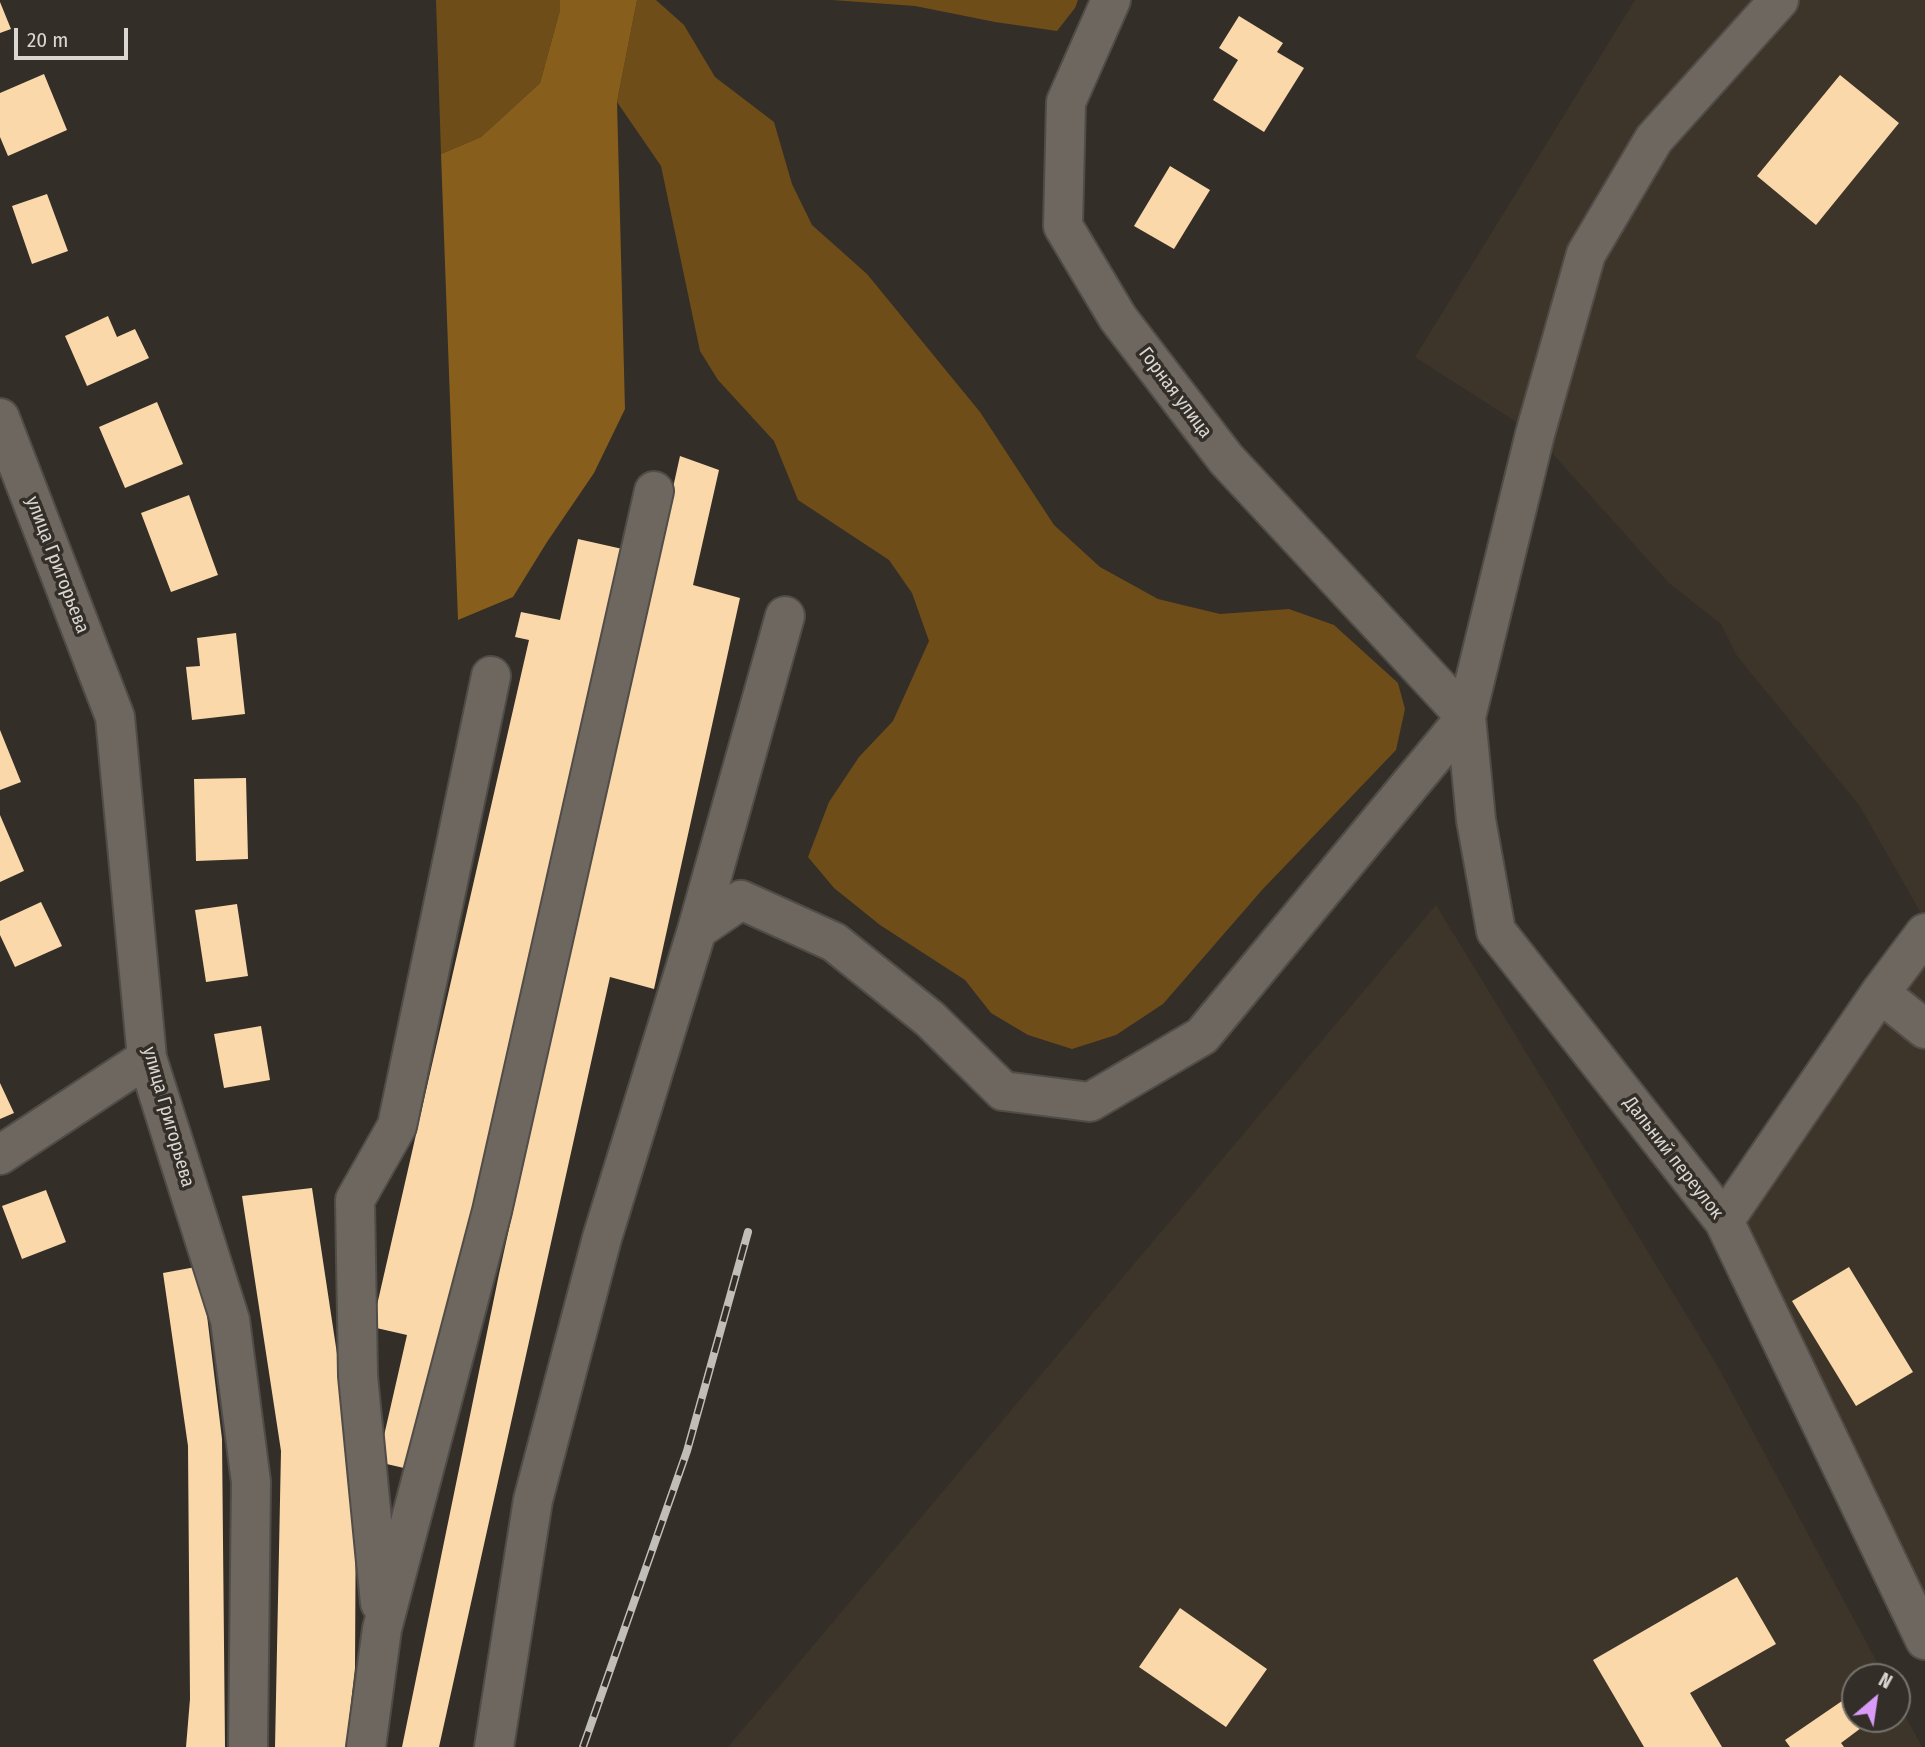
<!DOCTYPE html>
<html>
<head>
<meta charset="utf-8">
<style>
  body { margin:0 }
  #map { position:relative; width:1925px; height:1747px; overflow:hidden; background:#332e28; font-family:"Fira Sans Condensed",sans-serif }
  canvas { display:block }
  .north { position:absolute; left:1841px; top:1663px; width:70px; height:70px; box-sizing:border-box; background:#332e28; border:2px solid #76726c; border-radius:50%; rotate:29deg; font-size:19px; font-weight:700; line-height:28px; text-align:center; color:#dad7d3 }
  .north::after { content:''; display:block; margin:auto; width:24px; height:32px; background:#d89bf8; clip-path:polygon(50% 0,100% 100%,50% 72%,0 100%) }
  .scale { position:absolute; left:14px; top:28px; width:114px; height:32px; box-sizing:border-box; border:4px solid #dad7d3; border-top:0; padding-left:9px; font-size:21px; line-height:24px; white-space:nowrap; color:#dad7d3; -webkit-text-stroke:5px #332e28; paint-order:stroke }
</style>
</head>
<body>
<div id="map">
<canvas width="1925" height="1747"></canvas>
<div class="north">N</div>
<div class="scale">20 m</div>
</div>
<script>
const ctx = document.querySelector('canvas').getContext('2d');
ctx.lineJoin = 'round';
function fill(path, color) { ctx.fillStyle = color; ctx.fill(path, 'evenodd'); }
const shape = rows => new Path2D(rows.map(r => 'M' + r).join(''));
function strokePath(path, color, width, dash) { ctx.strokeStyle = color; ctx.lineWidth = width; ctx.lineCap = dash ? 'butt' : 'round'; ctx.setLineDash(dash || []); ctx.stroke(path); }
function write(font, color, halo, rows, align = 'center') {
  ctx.font = font + ' "Fira Sans Condensed",sans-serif'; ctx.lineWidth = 7; ctx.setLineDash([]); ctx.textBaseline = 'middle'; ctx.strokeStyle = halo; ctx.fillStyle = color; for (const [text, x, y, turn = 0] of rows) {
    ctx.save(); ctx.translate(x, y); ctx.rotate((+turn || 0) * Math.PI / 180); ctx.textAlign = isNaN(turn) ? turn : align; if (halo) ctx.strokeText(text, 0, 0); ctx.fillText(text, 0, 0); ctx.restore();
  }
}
const built = shape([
  [1635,0,1925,0,1925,920,1859,805,1737,656,1721,624,1669,583,1535,434,1415,357],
  [1436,905,1717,1365,1885,1677,1855,1677,1855,1719,1897,1719,1897,1700,1922,1747,728,1747],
  [1925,933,1925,1640,1724,1221]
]);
const green = shape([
  [436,0,560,0,560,10,540,83,481,137,441,154],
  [637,0,656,0,684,25,715,77,774,122,792,184,812,225,867,274,980,412,1054,525,1100,567,1158,599,1220,614,1289,609,1334,625,1398,683,1405,709,1396,750,1262,890,1163,1004,1116,1035,1072,1049,1028,1035,991,1013,965,980,880,925,834,888,808,857,829,802,859,757,893,721,929,641,912,593,889,560,798,500,774,441,718,380,700,351,661,166,617,102],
  [832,0,1078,0,1075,8,1057,31,995,22,915,6]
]);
const forest = shape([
  [560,0,637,0,617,102,625,409,594,473,547,542,513,597,458,620,441,154,481,137,540,83,560,10]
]);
const building = shape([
  [0,2,11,29,0,33],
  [1239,16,1283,43,1277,52,1304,68,1264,132,1213,100,1238,60,1219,48],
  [44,74,67,130,8,156,0,137,0,93],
  [1840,75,1899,123,1816,225,1757,176],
  [1170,166,1210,190,1174,249,1134,226],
  [47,194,68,251,32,264,12,206],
  [108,316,117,337,135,329,149,358,87,386,65,336],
  [157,402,183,464,125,488,99,427],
  [680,456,719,470,693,585,740,598,654,989,610,977,439,1747,402,1747,499,1274],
  [189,495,218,575,171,592,141,513],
  [578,539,627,550,417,1471,378,1462,407,1335,372,1327,529,640,515,637,521,612,560,620],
  [236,633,245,714,192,720,186,667,200,666,197,638],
  [0,730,21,782,0,790],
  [246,778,248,859,196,861,194,779],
  [0,815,24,871,0,882],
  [41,902,62,946,15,967,0,935,0,921],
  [237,904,248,976,206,982,195,910],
  [261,1026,270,1080,224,1088,214,1034],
  [0,1083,14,1113,0,1119],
  [312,1188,356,1480,355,1668,346,1747,275,1747,281,1451,242,1196],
  [46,1190,66,1242,22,1259,2,1206],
  [201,1266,222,1439,225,1747,186,1747,190,1699,188,1446,163,1273],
  [1849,1267,1913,1372,1856,1406,1792,1301],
  [1737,1577,1776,1644,1690,1693,1722,1747,1644,1747,1593,1660],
  [1180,1608,1267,1669,1226,1727,1139,1667],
  [1842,1701,1861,1728,1841,1743,1844,1747,1790,1747,1785,1740]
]);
const minor = shape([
  [1111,0,1066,102,1063,226,1118,318,1226,459,1466,717],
  [0,418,115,717,147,1058,230,1320,251,1482,248,1747],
  [1466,717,1476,820,1496,931,1724,1221,1925,1640],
  [697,930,785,616],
  [1880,993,1925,1029],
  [0,1155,147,1058],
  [1724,1221,1880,993,1925,933],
  [380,1603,358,1376,355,1200,397,1126,491,676],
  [366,1747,382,1629,492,1211,654,491],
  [494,1747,533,1500,602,1238,697,930,741,900,834,942,930,1019,1003,1091,1090,1102,1202,1036,1466,717,1535,434,1586,254,1654,139,1779,0]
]);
const rail = shape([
  [583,1747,687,1451,748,1232]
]);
const streetNames = [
  ["Горная улица",1175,393,53],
  ["улица Григорьева",57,565,69],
  ["улица Григорьева",168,1117,74],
  ["Дальний переулок",1673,1158,52]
];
fill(built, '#3e352a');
fill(green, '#6e4d18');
fill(forest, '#875e1c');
fill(building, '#fbd8aa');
strokePath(minor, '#504c47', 42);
strokePath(minor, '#6d6760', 38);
strokePath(rail, '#c1beb9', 8);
strokePath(rail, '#332e28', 5, [16]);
write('19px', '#dad7d3', '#332e28', streetNames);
</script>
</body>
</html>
